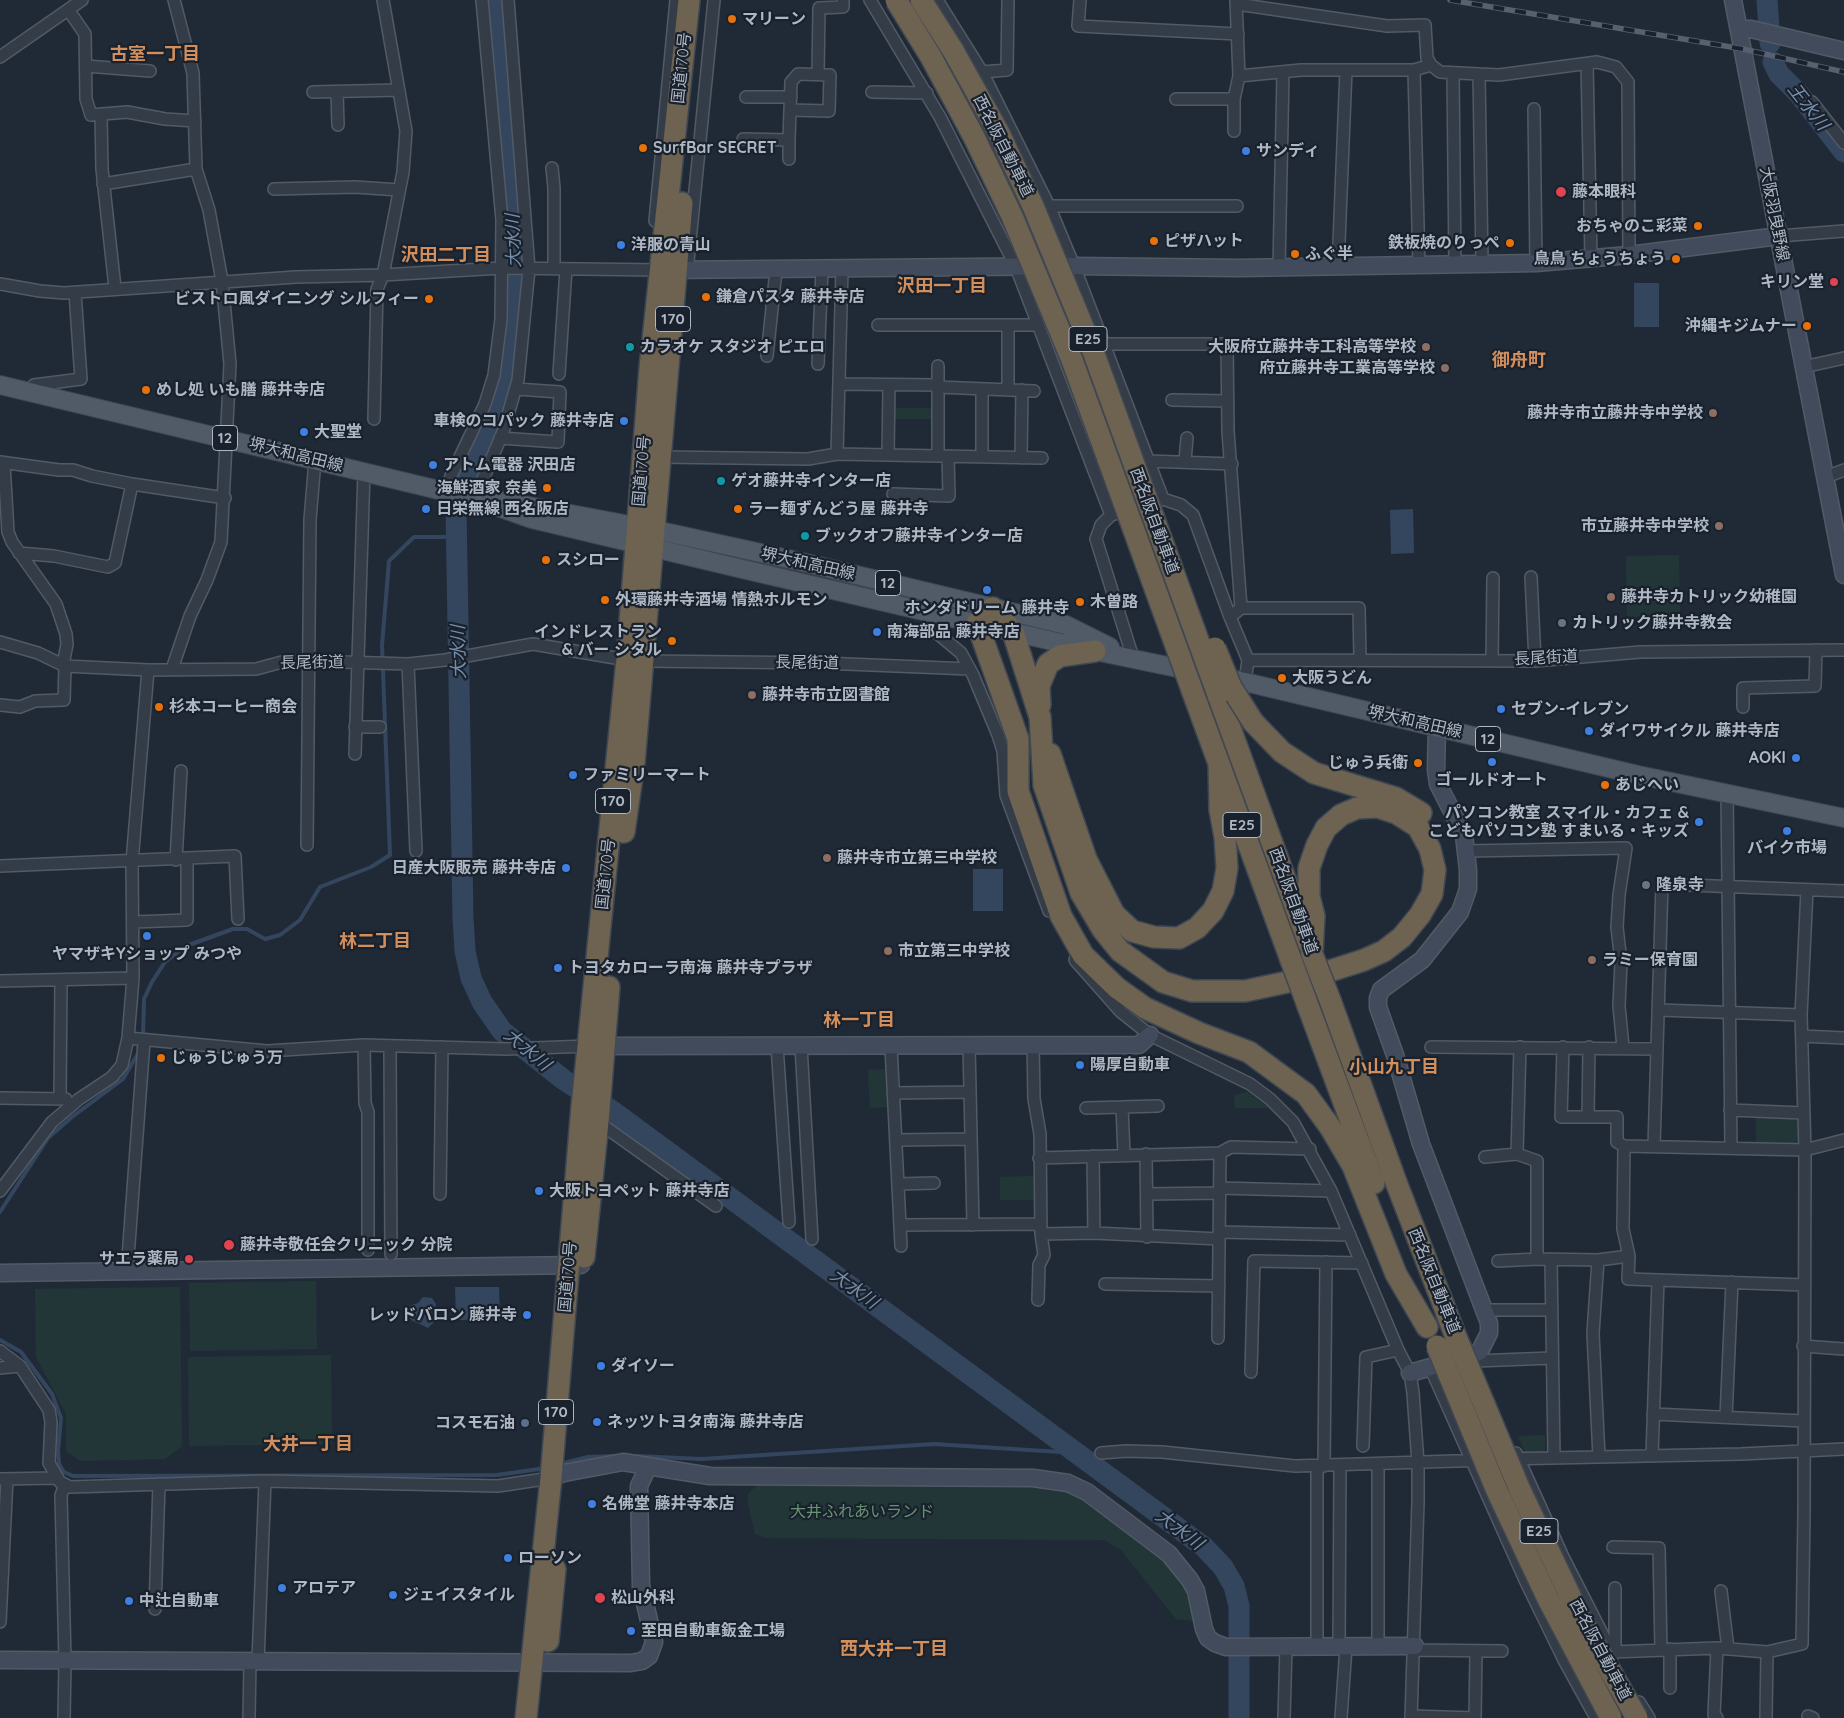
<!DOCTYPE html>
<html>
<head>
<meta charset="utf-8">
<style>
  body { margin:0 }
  canvas { display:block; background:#202a37 }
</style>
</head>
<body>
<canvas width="1844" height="1718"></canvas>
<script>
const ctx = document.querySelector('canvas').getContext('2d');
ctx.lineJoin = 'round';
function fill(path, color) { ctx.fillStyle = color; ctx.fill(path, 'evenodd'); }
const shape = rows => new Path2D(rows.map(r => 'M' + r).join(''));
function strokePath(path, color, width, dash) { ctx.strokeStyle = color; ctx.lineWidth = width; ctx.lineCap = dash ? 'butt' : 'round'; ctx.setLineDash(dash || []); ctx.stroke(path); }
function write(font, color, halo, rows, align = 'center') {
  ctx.font = font + ' Quicksand,"Noto Sans JP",sans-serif'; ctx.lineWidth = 4.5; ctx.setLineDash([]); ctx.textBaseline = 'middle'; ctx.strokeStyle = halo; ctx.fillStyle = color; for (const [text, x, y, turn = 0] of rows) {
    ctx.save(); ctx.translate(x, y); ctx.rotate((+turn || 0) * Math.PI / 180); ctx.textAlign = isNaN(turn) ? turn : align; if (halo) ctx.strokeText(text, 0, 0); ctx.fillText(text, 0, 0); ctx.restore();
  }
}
const green = shape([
  [892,408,931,408,931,419,892,419],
  [1679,555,1680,616,1627,617,1626,556],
  [885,1069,887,1107,870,1108,868,1070],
  [1247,1092,1266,1105,1268,1108,1235,1108,1234,1095],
  [1756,1116,1794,1116,1799,1120,1799,1138,1796,1143,1756,1142],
  [1034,1176,1034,1200,1000,1200,1000,1177],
  [316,1281,317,1349,190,1351,189,1283],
  [180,1287,182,1446,165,1459,80,1461,66,1451,66,1414,36,1357,35,1289],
  [331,1355,332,1444,189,1446,188,1357],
  [1545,1435,1545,1453,1528,1454,1525,1452,1518,1436],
  [758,1484,1012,1486,1051,1487,1071,1492,1159,1552,1185,1583,1193,1621,1176,1619,1121,1550,1104,1540,765,1538,755,1534,748,1504,748,1494]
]);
const water = shape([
  [1634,283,1659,283,1659,327,1634,327],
  [1413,509,1414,553,1391,554,1390,510],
  [973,869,1003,869,1003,911,973,911],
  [455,1287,499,1287,500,1320,456,1320],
  [423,1297,432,1298,436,1304,434,1313,436,1320,428,1328,411,1320,407,1313,409,1306,418,1303]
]);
const stream = shape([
  [143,1039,144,999,152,982,165,962,186,946,233,929,247,929,265,939,280,935,300,920,320,887,371,867,390,855,382,645,389,561,414,537,456,537],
  [0,1212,48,1138,72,1117,123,1079,140,1050],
  [0,1340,21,1352,52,1394,61,1418,58,1451,59,1464,64,1472,73,1476,497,1475,546,1468],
  [636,1456,701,1459,934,1444,1076,1453],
  [560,1464,588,1457,614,1456]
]);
const river = shape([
  [494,0,515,233,515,278,510,345,499,400,490,425,464,479,456,508,463,918,465,951,471,978,482,1002,502,1031,564,1080,611,1110,1204,1547,1223,1567,1234,1586,1239,1606,1239,1718],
  [1767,0,1770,43],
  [1773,62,1779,74,1799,94,1844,152]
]);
const street = shape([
  [870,0,940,117,1016,267,1111,515],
  [937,0,982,72,1049,206,1074,266,1163,499],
  [1080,0,1078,26,1238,34],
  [1236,0,1239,76,1301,70,1414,70,1431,65],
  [1237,4,1387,26,1425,25,1427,58,1431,65,1440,72,1479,74,1482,264],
  [69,11,85,34,86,99,91,115,127,112,165,119,195,121],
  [0,57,82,0],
  [1587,64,1591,259],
  [86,66,150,71],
  [1414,70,1419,265],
  [982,72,1007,70,1008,0],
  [1453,73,1455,265],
  [818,74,819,8,843,7,843,0],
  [1479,74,1499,75,1597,62,1616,67,1628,82,1629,255],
  [313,92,399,90],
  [337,92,338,125],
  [872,92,927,93],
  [746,97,791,97],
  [1176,99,1234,99],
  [1812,102,1844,143],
  [1534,109,1536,263],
  [101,114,102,169,115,288],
  [1234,131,1234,99,1239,76],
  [743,139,789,140],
  [789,159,789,140,791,82,798,74,830,75,829,111,790,110],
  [552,168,554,188,554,269],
  [103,184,196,169],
  [274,189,355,187,399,190],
  [1049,206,1237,206],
  [655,221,676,0],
  [1779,236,1844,231],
  [1338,267,1346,70],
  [1279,268,1283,73],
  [842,269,837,454,1042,458],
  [687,271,714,0],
  [0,284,40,291,64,293,296,277,383,275,501,268,661,270],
  [878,325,1038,325],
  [1008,325,1008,390],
  [1104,344,1227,344,1228,431,1241,608],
  [767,356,776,270],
  [818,364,822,269],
  [938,366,938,387],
  [1803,367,1844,358],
  [559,374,566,269],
  [839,384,938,385],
  [31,393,34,385,81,379,75,292],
  [1172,400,1228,401],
  [374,419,377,289,383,275,403,172,406,131,383,0],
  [500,438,558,442,560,392,516,389],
  [888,455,889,385],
  [938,456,938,387,1034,391],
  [662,457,808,459,837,454],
  [982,457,982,389],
  [1021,458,1022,390],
  [1148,461,1232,464],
  [1185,461,1187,438],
  [0,462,59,470,73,470,92,476,132,484,225,498],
  [4,464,8,532,12,542,56,604,66,634,67,644,63,665],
  [1826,477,1844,470],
  [447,491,451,476,485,404,494,375,501,319,502,220,482,0],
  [893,494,949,496,948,456],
  [475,498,503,432,518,380,529,269,508,0],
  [1157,501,1163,499,1181,505,1193,515,1230,617,1248,660,1245,682],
  [1118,513,1111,515,1101,525,1096,539,1133,658],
  [19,553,54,556,108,567,115,563,132,484],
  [1531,577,1535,661],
  [1235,613,1241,608,1359,608,1360,659],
  [936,614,935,628,937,633,961,653,973,675,998,735,1003,751,1006,795,1049,911],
  [0,642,38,653,65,666,148,670,256,669,282,662,310,661,408,664,445,660,533,644,627,660],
  [1248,660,1535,661,1640,652,1844,650],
  [1492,660,1493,578],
  [643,661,822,663,970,669],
  [408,664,416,851],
  [172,669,190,616,207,580,221,542,230,364,222,281,209,210,196,169,193,73,174,0],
  [0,705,20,707,35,701,64,700,65,666],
  [1743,707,1743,688,1815,686,1816,650],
  [355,727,380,727],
  [355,754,364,472],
  [1727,794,1731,1148],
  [307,845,310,520,315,460],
  [1467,851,1626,848,1619,895,1617,927,1621,962,1619,1006,1623,1047],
  [176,860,181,771],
  [0,866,235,856,238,919],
  [133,922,187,920,187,859],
  [1075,960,1121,1012,1150,1035,1250,1084,1270,1099,1293,1122,1331,1191,1398,1350,1410,1373,1413,1393,1418,1464,1418,1502,1411,1718],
  [0,981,133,978],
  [1659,1010,1801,1015],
  [1802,1036,1844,1038],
  [128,1038,267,1051,364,1045,506,1049,589,1046],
  [364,1045,365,1103,368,1112,368,1250],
  [969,1045,973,1225],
  [1033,1045,1034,1099,1040,1134,1041,1234,1044,1255,1039,1265,1038,1300],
  [390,1046,391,1254],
  [777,1046,789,1222],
  [801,1046,812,1239],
  [891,1046,901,1246],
  [1431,1047,1657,1049],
  [1563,1047,1561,1117,1617,1117,1617,1142,1624,1146,1805,1150,1844,1140],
  [893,1093,970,1092],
  [0,1098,66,1099],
  [60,1099,61,980],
  [1122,1107,1124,1155],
  [1086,1108,1158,1106],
  [1730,1110,1804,1113],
  [1588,1117,1589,1047],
  [598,1122,716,1206],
  [896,1140,971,1139],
  [1624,1146,1623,1229,1629,1256,1628,1279,1805,1285],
  [1654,1146,1662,884,1844,891],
  [1146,1154,1147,1237],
  [1517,1154,1520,1047],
  [1093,1156,1094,1233],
  [1485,1157,1517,1154,1537,1161,1537,1259],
  [1039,1158,1220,1153,1231,1147,1310,1149],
  [898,1184,934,1183],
  [1220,1188,1331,1191],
  [0,1191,52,1122,79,1099,112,1077,122,1065,128,1038,133,978,132,862,148,670],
  [440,1194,442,1047],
  [1147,1194,1220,1193],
  [900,1225,1041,1224],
  [1219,1232,1350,1235],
  [1041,1234,1094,1233,1219,1239],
  [1551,1259,1554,1457],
  [1598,1260,1593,1333,1599,1457],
  [1498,1261,1537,1259,1598,1260,1629,1256],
  [127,1271,144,1041],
  [1105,1284,1219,1286],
  [1484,1310,1552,1310],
  [1218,1338,1220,1153],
  [1803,1346,1844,1349],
  [0,1351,20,1366,49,1410,51,1422,49,1463,60,1482,70,1487,265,1481,498,1486,551,1478],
  [1475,1361,1552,1358],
  [1430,1367,1525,1580,1564,1660,1596,1718],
  [0,1368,20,1366],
  [1251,1372,1254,1261,1362,1263],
  [1653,1414,1804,1421],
  [1726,1417,1732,1282],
  [1363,1446,1366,1357,1398,1350],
  [1101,1453,1126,1451,1162,1452,1295,1466,1488,1460],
  [1516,1453,1563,1557,1613,1655],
  [1652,1456,1658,1280],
  [1503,1459,1741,1454,1844,1449],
  [1378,1464,1378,1646],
  [1324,1466,1326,1262],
  [1,1479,57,1478],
  [1613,1547,1659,1548,1661,1650],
  [1721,1591,1728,1649],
  [155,1609,159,1484],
  [0,1622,7,1479],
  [1317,1647,1317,1466],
  [1339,1647,1340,1465],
  [1717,1648,1714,1715,1717,1718],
  [1670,1649,1670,1688],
  [1414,1650,1502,1651],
  [1612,1652,1717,1648,1767,1652,1802,1644,1804,1514,1805,1150,1801,1015,1807,890],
  [1615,1652,1615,1588],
  [258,1661,265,1481],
  [1639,1702,1649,1718],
  [1411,1716,1475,1718,1476,1651],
  [1808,1716,1813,1718],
  [64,1718,65,1661,61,1495,65,1485],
  [249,1718,250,1661],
  [1284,1718,1286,1647],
  [1341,1718,1346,1647],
  [1766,1718,1767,1652]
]);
const secondary = shape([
  [1733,0,1844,575],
  [1739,29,1751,29,1844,51],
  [666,270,1074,266,1238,268,1536,263,1629,255,1779,236],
  [594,1046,1139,1045,1150,1035],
  [0,1273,581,1265],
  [1410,1373,1473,1355,1480,1351,1489,1333,1489,1323,1421,1144,1395,1055,1378,1007,1378,998,1381,990,1422,960,1460,912,1468,889,1468,870,1464,835,1438,784,1436,770,1437,727],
  [551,1478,564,1473,623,1462,710,1476,1033,1478,1068,1483,1087,1492,1169,1554,1190,1580,1196,1591,1204,1629,1208,1638,1215,1643,1226,1647,1415,1646],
  [0,1660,631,1663,642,1661,649,1656,654,1642,641,1586,639,1486,648,1467]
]);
const primary = shape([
  [0,385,472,498,532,519,738,568,1095,651,1245,682,1638,775,1844,818],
  [502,501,656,530,802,562,1066,625,1110,647]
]);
const highway = shape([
  [1192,690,1291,960],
  [1218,695,1309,944],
  [1040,705,1039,686,1048,664,1060,656,1095,651],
  [1253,722,1282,752,1314,773,1396,798,1421,813],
  [1050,754,1086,859,1114,914,1132,931,1154,937,1179,938,1197,928,1213,911,1223,891,1227,868,1225,837,1220,810,1219,764],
  [624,832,634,763,682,203],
  [1312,954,1314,916,1309,896,1309,868,1317,845,1326,828,1341,815,1357,808,1378,807,1396,813,1418,827,1430,849,1435,870,1432,894,1420,915,1402,937,1384,951,1364,960,1311,977,1245,991,1192,991,1163,982,1120,951,1103,930,1081,893,1044,785,1040,717,1013,632,993,608,977,623,1018,739,1018,791,1061,916,1083,955,1117,988,1145,1008,1199,1033,1249,1052,1306,1094,1330,1127,1353,1166,1396,1274,1427,1327],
  [1330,1000,1396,1182,1456,1337],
  [1308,1006,1374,1183],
  [584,1257,598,1122,609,987],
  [548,1641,555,1569],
  [526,1718,551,1478,582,1106,627,660,650,368,689,0]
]);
const rail = shape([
  [1450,0,1743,49,1844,72]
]);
const highwayBridge = shape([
  [896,0,931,57,974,137,1012,216,1072,360,1192,690],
  [921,0,954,52,999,133,1033,206,1093,351,1218,695],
  [1215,648,1231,687,1253,722],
  [1312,954,1330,1000],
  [1291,960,1308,1006],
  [1456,1337,1520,1490,1581,1619,1637,1718],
  [1437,1346,1497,1491,1548,1599,1611,1718]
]);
const markers = [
  [732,19,5,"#e8710a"],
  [643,148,5,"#e8710a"],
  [1246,151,5,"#3f7fe0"],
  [1561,192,6,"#e0444e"],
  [1698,226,5,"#e8710a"],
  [1154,241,5,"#e8710a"],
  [1510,243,5,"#e8710a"],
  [621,245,5,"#3f7fe0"],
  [1295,254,5,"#e8710a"],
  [1676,259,5,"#e8710a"],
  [1834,282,5,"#e0444e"],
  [706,297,5,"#e8710a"],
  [429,299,5,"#e8710a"],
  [1807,326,5,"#e8710a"],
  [630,347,5,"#0f9aa8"],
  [1426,347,5,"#8d6e63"],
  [1445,368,5,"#8d6e63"],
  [146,390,5,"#e8710a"],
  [1713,413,5,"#8d6e63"],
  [624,421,5,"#3f7fe0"],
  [304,432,5,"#3f7fe0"],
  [433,465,5,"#3f7fe0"],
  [721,481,5,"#0f9aa8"],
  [547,488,5,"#e8710a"],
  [426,509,5,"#3f7fe0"],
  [738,509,5,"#e8710a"],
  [1719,526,5,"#8d6e63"],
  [805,536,5,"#0f9aa8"],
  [546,560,5,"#e8710a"],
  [987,590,5,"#3f7fe0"],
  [1611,597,5,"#8d6e63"],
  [605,600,5,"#e8710a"],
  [1080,602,5,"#e8710a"],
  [1562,623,5,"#6b7280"],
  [877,632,5,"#3f7fe0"],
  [672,641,5,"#e8710a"],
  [1282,678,5,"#e8710a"],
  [752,695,5,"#8d6e63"],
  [159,707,5,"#e8710a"],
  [1501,709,5,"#3f7fe0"],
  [1589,731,5,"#3f7fe0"],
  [1796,758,5,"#3f7fe0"],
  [1492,762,5,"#3f7fe0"],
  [1418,763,5,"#e8710a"],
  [573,775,5,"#3f7fe0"],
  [1605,785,5,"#e8710a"],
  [1699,822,5,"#3f7fe0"],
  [1787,831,5,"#3f7fe0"],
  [827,858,5,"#8d6e63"],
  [566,868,5,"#3f7fe0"],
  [1646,885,5,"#6b7280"],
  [147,936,5,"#3f7fe0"],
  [888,951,5,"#8d6e63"],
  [1592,960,5,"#8d6e63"],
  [558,968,5,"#3f7fe0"],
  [161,1058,5,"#e8710a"],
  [1080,1065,5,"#3f7fe0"],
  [539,1191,5,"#3f7fe0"],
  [229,1245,6,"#e0444e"],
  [189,1259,5,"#e0444e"],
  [527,1315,5,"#3f7fe0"],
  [601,1366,5,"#3f7fe0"],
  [597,1422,5,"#3f7fe0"],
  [525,1423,5,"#5c6f8a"],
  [592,1504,5,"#3f7fe0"],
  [508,1558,5,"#3f7fe0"],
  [282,1588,5,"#3f7fe0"],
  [393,1595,5,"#3f7fe0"],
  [600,1598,6,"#e0444e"],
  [129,1601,5,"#3f7fe0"],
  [631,1631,5,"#3f7fe0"]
];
const shields = [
  [673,319,35],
  [1088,339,38],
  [225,438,25],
  [888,583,25],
  [1488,739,25],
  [613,801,35],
  [1242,825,38],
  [556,1412,35],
  [1539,1531,38]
];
const shieldNames = [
  ["170",673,319],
  ["E25",1088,339],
  ["12",225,438],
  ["12",888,583],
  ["12",1488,739],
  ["170",613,801],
  ["E25",1242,825],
  ["170",556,1412],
  ["E25",1539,1531]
];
const poiNames = [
  ["マリーン",742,19],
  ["SurfBar SECRET",653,148],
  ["サンディ",1256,151],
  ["藤本眼科",1572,192],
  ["おちゃのこ彩菜",1688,226,"right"],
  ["ピザハット",1164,241],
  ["鉄板焼のりっぺ",1500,243,"right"],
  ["洋服の青山",631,245],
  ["ふぐ半",1305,254],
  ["鳥鳥 ちょうちょう",1666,259,"right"],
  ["キリン堂",1824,282,"right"],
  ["鎌倉パスタ 藤井寺店",716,297],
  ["ビストロ風ダイニング シルフィー",419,299,"right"],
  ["沖縄キジムナー",1797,326,"right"],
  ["カラオケ スタジオ ピエロ",640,347],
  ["大阪府立藤井寺工科高等学校",1416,347,"right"],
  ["府立藤井寺工業高等学校",1435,368,"right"],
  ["めし処 いも膳 藤井寺店",156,390],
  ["藤井寺市立藤井寺中学校",1703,413,"right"],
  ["車検のコパック 藤井寺店",614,421,"right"],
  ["大聖堂",314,432],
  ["アトム電器 沢田店",443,465],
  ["ゲオ藤井寺インター店",731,481],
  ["海鮮酒家 奈美",537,488,"right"],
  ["日栄無線 西名阪店",436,509],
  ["ラー麺ずんどう屋 藤井寺",748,509],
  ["市立藤井寺中学校",1709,526,"right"],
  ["ブックオフ藤井寺インター店",815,536],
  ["スシロー",556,560],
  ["藤井寺カトリック幼稚園",1621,597],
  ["外環藤井寺酒場 情熱ホルモン",615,600],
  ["木曽路",1090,602],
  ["ホンダドリーム 藤井寺",987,608,"center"],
  ["カトリック藤井寺教会",1572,623],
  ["インドレストラン",662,632,"right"],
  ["& バー シタル",662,650,"right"],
  ["南海部品 藤井寺店",887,632],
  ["大阪うどん",1292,678],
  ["藤井寺市立図書館",762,695],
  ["杉本コーヒー商会",169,707],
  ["セブン-イレブン",1511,709],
  ["ダイワサイクル 藤井寺店",1599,731],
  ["AOKI",1786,758,"right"],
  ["じゅう兵衛",1408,763,"right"],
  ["ファミリーマート",583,775],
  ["ゴールドオート",1492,780,"center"],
  ["あじへい",1615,785],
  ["パソコン教室 スマイル・カフェ &",1689,813,"right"],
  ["こどもパソコン塾 すまいる・キッズ",1689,831,"right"],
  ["バイク市場",1787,848,"center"],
  ["藤井寺市立第三中学校",837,858],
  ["日産大阪販売 藤井寺店",556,868,"right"],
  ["隆泉寺",1656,885],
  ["市立第三中学校",898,951],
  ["ヤマザキYショップ みつや",147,954,"center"],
  ["ラミー保育園",1602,960],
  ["トヨタカローラ南海 藤井寺プラザ",568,968],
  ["じゅうじゅう万",171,1058],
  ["陽厚自動車",1090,1065],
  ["大阪トヨペット 藤井寺店",549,1191],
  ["藤井寺敬任会クリニック 分院",240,1245],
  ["サエラ薬局",179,1259,"right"],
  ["レッドバロン 藤井寺",517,1315,"right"],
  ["ダイソー",611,1366],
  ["ネッツトヨタ南海 藤井寺店",607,1422],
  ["コスモ石油",515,1423,"right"],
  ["名佛堂 藤井寺本店",602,1504],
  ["ローソン",518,1558],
  ["アロテア",292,1588],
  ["ジェイスタイル",403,1595],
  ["松山外科",611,1598],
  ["中辻自動車",139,1601],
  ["至田自動車鈑金工場",641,1631]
];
const streetNames = [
  ["国道170号",682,68,-84],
  ["西名阪自動車道",1003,146,63],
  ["大阪羽曳野線",1774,214,79],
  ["堺大和高田線",296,455,14],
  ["国道170号",642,471,-85],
  ["西名阪自動車道",1154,521,70],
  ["堺大和高田線",808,564,13],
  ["長尾街道",1546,658,-3],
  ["長尾街道",312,663,-1],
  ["長尾街道",807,663,1],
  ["堺大和高田線",1415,722,13],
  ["国道170号",606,874,-84],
  ["西名阪自動車道",1293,901,70],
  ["国道170号",568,1277,-85],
  ["西名阪自動車道",1434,1281,68],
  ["西名阪自動車道",1600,1650,62]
];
const parkNames = [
  ["大井ふれあいランド",862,1512]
];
const neighbourhoodNames = [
  ["古室一丁目",155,55],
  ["沢田二丁目",446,256],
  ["沢田一丁目",942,287],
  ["御舟町",1519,361],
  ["林二丁目",375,942],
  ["林一丁目",859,1021],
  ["小山九丁目",1394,1068],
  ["大井一丁目",308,1445],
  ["西大井一丁目",894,1650]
];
const waterNames = [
  ["王水川",1808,107,52],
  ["大水川",514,241,-92],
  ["大水川",459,652,-91],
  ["大水川",527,1050,40],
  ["大水川",854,1289,36],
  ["大水川",1179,1530,37]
];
fill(green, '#223638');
fill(water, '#34455e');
strokePath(stream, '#34455e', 4);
strokePath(river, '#34455e', 21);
strokePath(street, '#515a65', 14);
strokePath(secondary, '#515a65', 19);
strokePath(primary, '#3d4551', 20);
strokePath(highway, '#3e4752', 24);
strokePath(street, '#343c48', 11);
strokePath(secondary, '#424b5b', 16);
strokePath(primary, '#515b68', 18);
strokePath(highway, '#6e6251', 21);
strokePath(rail, '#56606f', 5.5);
strokePath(rail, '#19212c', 4, [11]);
strokePath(highwayBridge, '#3e4752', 24, []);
strokePath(highwayBridge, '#6e6251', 21);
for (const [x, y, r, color] of markers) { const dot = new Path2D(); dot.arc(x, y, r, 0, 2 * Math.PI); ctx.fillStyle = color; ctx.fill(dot); strokePath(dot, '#19212c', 2); }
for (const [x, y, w] of shields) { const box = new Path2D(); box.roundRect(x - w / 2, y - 12.5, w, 25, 4); ctx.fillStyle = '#19212c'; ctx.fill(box); strokePath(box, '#aeb7c4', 1); }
write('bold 15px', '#aeb7c4', null, shieldNames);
write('bold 16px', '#aeb7c4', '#19212c', poiNames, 'left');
write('16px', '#aeb7c4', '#19212c', streetNames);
write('16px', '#669471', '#19212c', parkNames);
write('bold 18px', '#d28f5c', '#19212c', neighbourhoodNames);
write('italic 18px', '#768eac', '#19212c', waterNames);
</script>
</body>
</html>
